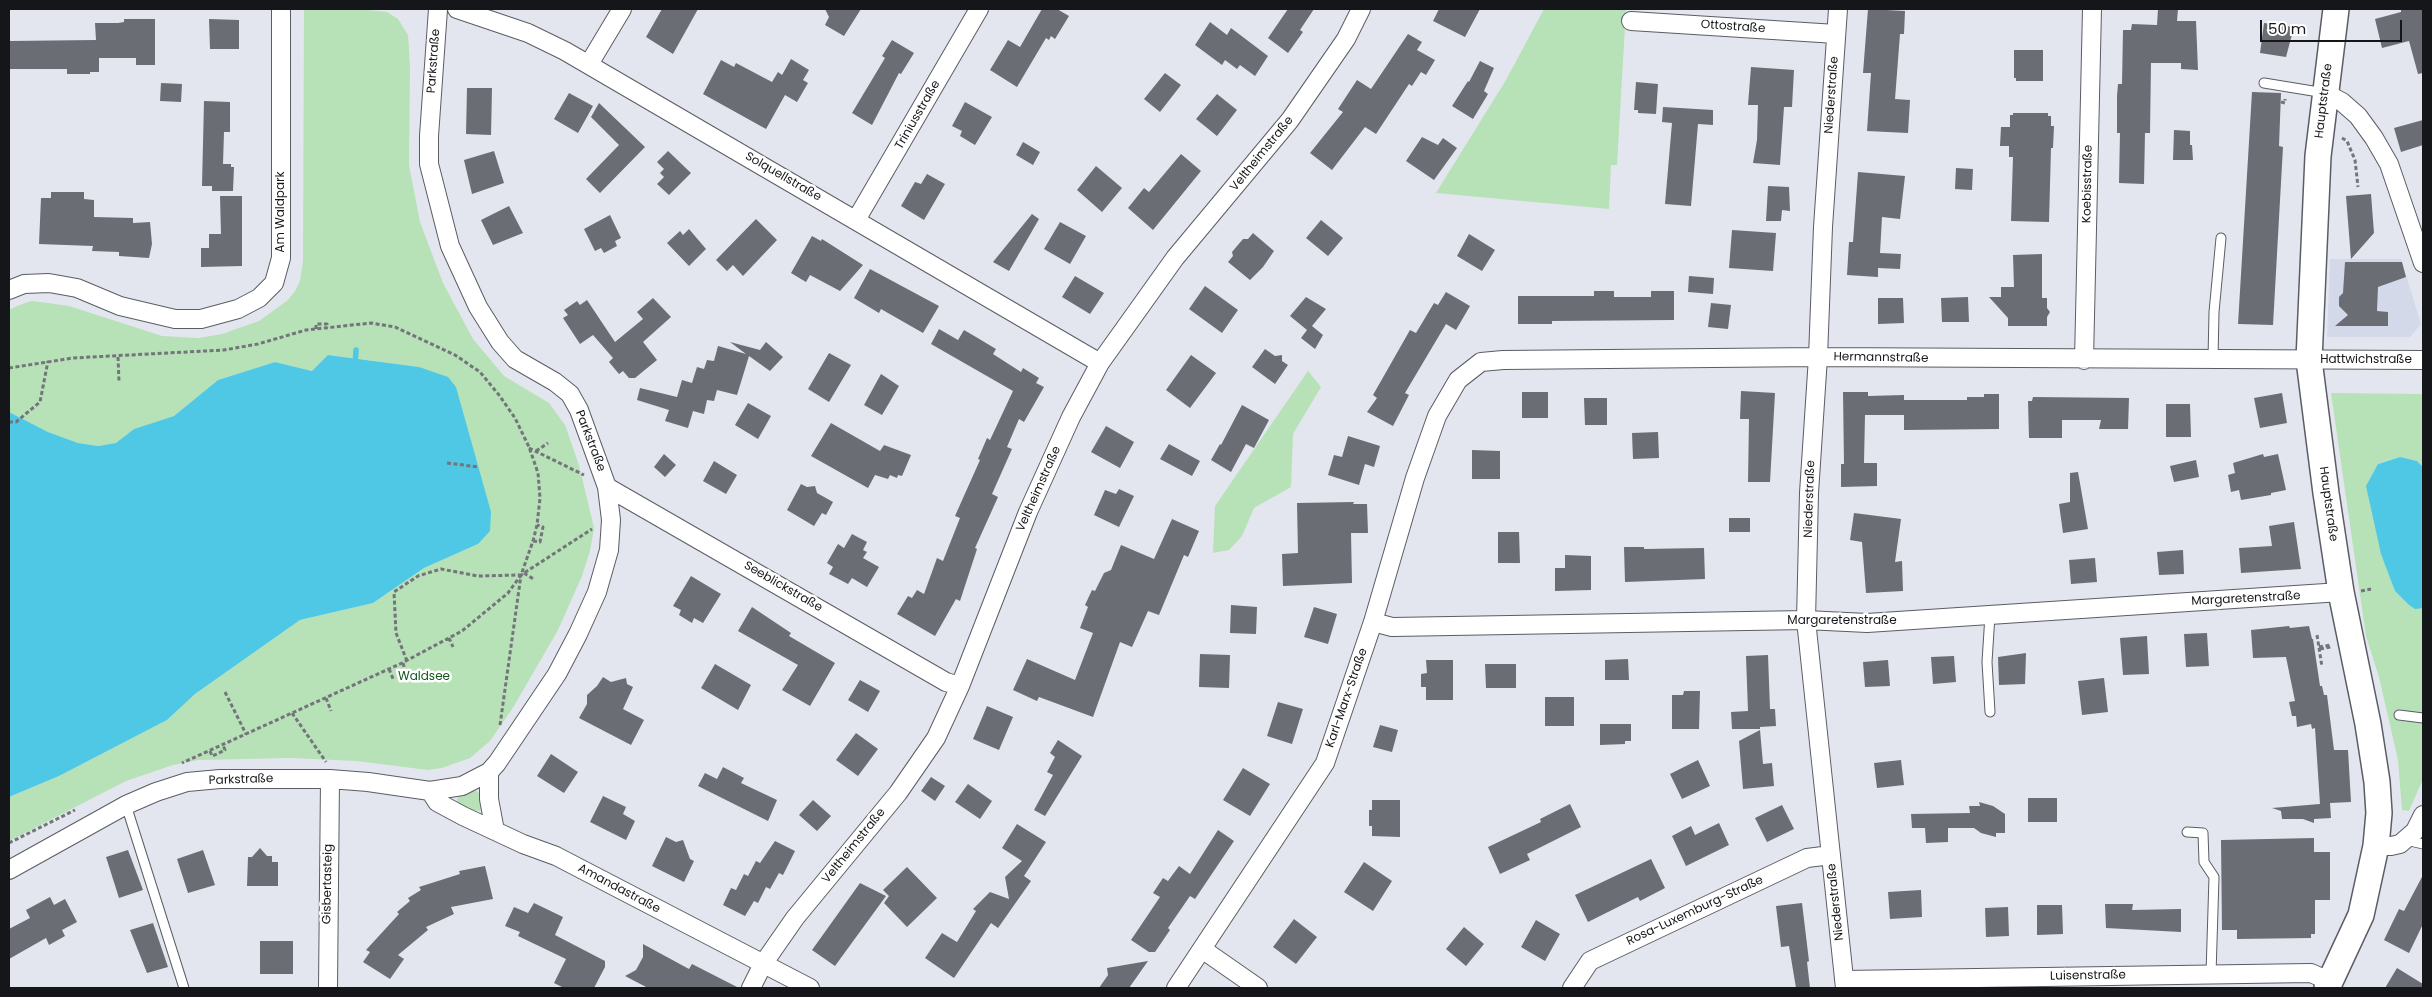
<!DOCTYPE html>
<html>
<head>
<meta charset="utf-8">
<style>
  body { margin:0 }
  #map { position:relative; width:2432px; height:997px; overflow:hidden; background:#e3e6ee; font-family:Poppins,sans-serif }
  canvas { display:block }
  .frame { position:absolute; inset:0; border:10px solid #151619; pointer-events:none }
  .scale { position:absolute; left:2260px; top:20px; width:142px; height:22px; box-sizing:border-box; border:2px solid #151619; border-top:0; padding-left:6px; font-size:15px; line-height:18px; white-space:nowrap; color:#151619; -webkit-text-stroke:4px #fff; paint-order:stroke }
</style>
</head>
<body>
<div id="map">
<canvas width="2432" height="997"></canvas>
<div class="frame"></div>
<div class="scale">50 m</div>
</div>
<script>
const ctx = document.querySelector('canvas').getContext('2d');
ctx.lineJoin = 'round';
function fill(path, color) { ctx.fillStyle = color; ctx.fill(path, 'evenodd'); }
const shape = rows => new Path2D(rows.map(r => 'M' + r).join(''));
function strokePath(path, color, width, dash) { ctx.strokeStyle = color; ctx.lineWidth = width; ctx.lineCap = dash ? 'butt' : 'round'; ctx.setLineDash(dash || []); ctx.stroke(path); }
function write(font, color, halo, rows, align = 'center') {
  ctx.font = font + ' Poppins,sans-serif'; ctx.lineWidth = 5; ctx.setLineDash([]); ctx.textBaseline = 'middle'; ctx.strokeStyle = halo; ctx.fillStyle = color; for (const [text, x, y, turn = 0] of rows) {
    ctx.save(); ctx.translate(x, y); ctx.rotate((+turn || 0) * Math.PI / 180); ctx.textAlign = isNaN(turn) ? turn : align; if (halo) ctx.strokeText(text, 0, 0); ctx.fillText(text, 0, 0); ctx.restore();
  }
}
const built = shape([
  [2330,259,2401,259,2421,324,2410,337,2327,337]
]);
const green = shape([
  [304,9,358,9,387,12,398,19,408,35,410,66,409,165,420,222,443,283,473,339,504,376,549,403,565,425,579,465,594,528,590,551,582,576,558,630,514,706,490,741,470,758,442,768,428,770,357,761,291,758,198,760,173,765,126,781,9,841,9,797,59,776,167,720,195,694,300,620,373,603,424,568,478,544,419,367,329,355,312,371,275,362,218,380,174,416,134,429,117,443,98,446,78,443,48,432,9,412,9,310,17,306,31,301,48,303,69,306,162,336,199,338,222,334,259,321,288,300,295,291,300,281,303,261],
  [1544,9,1626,9,1617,165,1611,165,1609,209,1436,193,1506,80],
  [1308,371,1321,387,1293,434,1291,487,1254,508,1242,536,1229,550,1213,553,1215,506],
  [2331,393,2423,394,2423,467,2417,461,2400,457,2379,463,2374,473,2395,591,2409,605,2416,608,2423,608,2423,779,2409,811,2402,810,2398,760,2379,677,2366,636],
  [475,790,480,794,482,808,480,811,473,810,458,803,457,799,459,796]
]);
const water = shape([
  [328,355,419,367,448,377,456,387,491,512,490,531,478,544,424,568,373,603,300,620,195,694,167,720,59,776,9,797,9,412,48,432,78,443,98,446,116,443,134,429,174,416,218,380,275,362,312,371],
  [2400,457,2417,461,2423,467,2423,608,2415,609,2409,605,2395,591,2381,554,2366,486,2378,464]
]);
const stream = shape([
  [355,366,356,350]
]);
const building = shape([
  [662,9,698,9,673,54,646,37],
  [825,9,861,9,844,36,825,25,829,17],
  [1042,9,1057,9,1069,16,1055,39,1051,36,1049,40,1046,38,1017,87,990,70,1008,40,1020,47],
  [1288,9,1314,9,1300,30,1303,32,1288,53,1268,38],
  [1439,9,1480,9,1465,37,1433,21],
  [1868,9,1905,11,1904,34,1900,34,1895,99,1910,100,1908,133,1867,131,1871,73,1863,73],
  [2158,9,2178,9,2177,21,2196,21,2198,70,2181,69,2181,63,2151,63,2150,133,2145,133,2144,184,2119,183,2120,133,2117,133,2117,96,2118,84,2122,84,2123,30,2131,30,2132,24,2157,25],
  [2401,9,2423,9,2423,73,2418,74,2409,41,2382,48,2375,19,2401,12],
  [124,19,155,19,155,65,136,65,136,58,99,58,99,72,90,72,90,74,67,74,67,69,9,69,9,41,96,40,95,23,118,23,124,22],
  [209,19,239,20,239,49,210,49],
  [1210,22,1227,35,1231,28,1268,56,1255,76,1240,65,1237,69,1225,60,1222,65,1195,45],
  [2264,23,2294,27,2286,57,2260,53],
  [1408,34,1422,42,1417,50,1435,60,1426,75,1421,72,1412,86,1409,84,1376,134,1365,127,1332,170,1310,153,1343,112,1338,109,1357,80,1371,89],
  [892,40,914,53,901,74,899,73,872,125,852,113,885,58,882,56],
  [2014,50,2043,50,2043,81,2016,81,2016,78,2014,78],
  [791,59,809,70,803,80,808,83,797,102,785,95,766,129,703,94,721,60,734,67,736,63,772,82,778,72,782,75],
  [1480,61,1494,68,1484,91,1488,94,1473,119,1452,106,1468,81,1469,82],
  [1751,67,1794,70,1792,107,1784,107,1780,165,1753,163,1757,140,1758,105,1748,105],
  [1165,73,1181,85,1160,112,1144,99],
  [1636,82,1658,84,1656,114,1638,113,1638,110,1634,110],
  [161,83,182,84,181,102,160,101],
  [467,88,492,88,491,135,466,134],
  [2252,92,2281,93,2279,146,2283,147,2273,325,2238,324],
  [569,93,593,106,578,133,554,119],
  [1217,94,1237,110,1217,136,1196,119],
  [204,101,230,102,230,132,224,132,223,164,231,164,231,167,234,167,233,191,212,191,212,186,202,186],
  [965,102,992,117,975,145,960,136,962,131,952,126],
  [599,103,645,147,600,193,586,179,619,145,591,117],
  [1663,107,1713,110,1713,125,1698,124,1691,206,1665,204,1672,123,1662,122],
  [2013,113,2048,113,2048,116,2051,116,2051,126,2054,126,2053,148,2051,148,2049,222,2011,221,2013,157,2009,157,2009,146,2000,146,2001,127,2010,127,2010,115,2013,115],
  [2423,120,2423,145,2401,152,2394,128],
  [2174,130,2190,131,2190,145,2192,145,2193,160,2173,160],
  [1422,137,1438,145,1443,138,1457,148,1434,180,1406,161],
  [1023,142,1040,152,1033,165,1016,155],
  [494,151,504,183,472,194,464,160],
  [668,151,691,173,669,195,657,184,664,177,660,173,664,169,657,162],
  [1181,154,1201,171,1153,230,1128,208,1144,188,1149,192],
  [1096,166,1122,188,1102,212,1077,190],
  [1956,168,1973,169,1972,190,1955,189],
  [1858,172,1905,176,1900,219,1882,217,1880,253,1901,254,1900,269,1878,268,1878,277,1847,275,1849,242,1853,242],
  [927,174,945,184,924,220,901,206,915,182,921,184],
  [1768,186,1789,187,1790,211,1782,210,1781,221,1766,221],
  [51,192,84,192,84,199,94,200,94,217,133,218,133,223,150,222,152,244,149,258,119,256,119,252,92,251,93,246,39,244,41,198,51,198],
  [2371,194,2374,233,2351,259,2346,196],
  [220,196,242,196,242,266,201,267,201,248,209,248,209,234,221,234],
  [509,206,523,233,493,245,481,220],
  [1032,214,1039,219,1009,271,993,262],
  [610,215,621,238,615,241,617,246,604,253,601,248,595,251,584,229],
  [756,219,777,240,743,276,733,265,727,271,716,260],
  [1321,220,1343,238,1328,256,1306,238],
  [1060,222,1086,236,1070,264,1044,249],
  [689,229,706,249,689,266,667,243,680,231,683,235],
  [1732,230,1776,233,1773,271,1729,268],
  [1253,233,1274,251,1263,267,1250,280,1228,262,1233,256,1232,252,1243,239,1248,239],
  [1469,234,1495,250,1482,271,1457,256],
  [812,236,821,241,822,239,863,265,840,291,810,275,806,282,791,273],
  [2042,254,2042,298,2047,298,2047,308,2050,312,2047,317,2047,326,2008,326,2008,318,1989,297,2001,297,2001,287,2014,287,2013,255],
  [2345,262,2402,262,2406,277,2378,287,2377,311,2388,312,2388,326,2335,326,2348,315,2339,306,2339,297,2343,293],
  [870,269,939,306,923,333,881,309,879,313,854,298],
  [1075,276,1104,293,1090,314,1062,297],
  [1689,276,1714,278,1713,294,1688,292],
  [1205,286,1238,310,1222,333,1189,309],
  [1594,291,1614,291,1614,297,1651,297,1651,291,1674,291,1674,320,1552,321,1552,324,1518,324,1518,296,1594,296],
  [1446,292,1470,306,1456,330,1446,324,1405,393,1409,395,1393,426,1367,412,1377,398,1373,395,1410,330,1416,333,1434,303,1438,305],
  [1306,297,1326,309,1312,326,1323,335,1315,349,1301,338,1307,330,1290,316],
  [1968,297,1969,322,1942,322,1941,298],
  [653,298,671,317,643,342,657,360,635,378,629,378,623,371,619,374,609,362,613,358,593,335,580,344,563,318,568,315,564,310,577,301,580,305,587,300,615,342,643,319,637,312],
  [1878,298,1903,298,1904,323,1878,324],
  [1711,303,1731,305,1728,329,1708,327],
  [939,329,958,340,964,330,976,337,996,349,993,354,1021,372,1023,368,1039,378,1036,383,1044,387,1024,422,1019,419,1007,447,1012,449,992,494,998,497,975,548,977,549,960,601,956,599,935,636,897,614,908,596,912,598,917,590,924,594,937,558,943,561,960,518,955,516,980,460,978,459,987,438,990,440,1013,391,931,344],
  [730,342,760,350,766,342,783,357,770,371,749,356,737,395,717,390,714,401,707,400,704,414,693,411,688,428,665,421,669,410,637,400,640,388,677,397,682,380,692,383,697,367,704,369,707,360,714,361,718,346,746,354],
  [1265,349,1275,356,1282,355,1282,361,1288,365,1275,384,1252,367],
  [829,353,851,365,829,402,808,389],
  [1191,355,1216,373,1190,408,1166,390],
  [881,374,899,386,882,415,864,405],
  [1741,391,1775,393,1770,482,1748,482,1749,419,1740,419],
  [1522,392,1548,392,1548,418,1522,418],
  [1843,392,1868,392,1868,396,1904,395,1904,400,1967,400,1967,397,1984,397,1984,394,1999,394,1999,429,1904,430,1904,415,1865,415,1864,463,1877,463,1877,486,1841,487,1841,464,1844,464],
  [2282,393,2287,423,2260,428,2254,398],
  [2033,397,2129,398,2128,429,2099,429,2101,420,2062,420,2062,438,2029,438,2028,401,2032,401],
  [1584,398,1607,398,1607,425,1585,425],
  [748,403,771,416,758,439,735,425],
  [2166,404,2190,404,2191,437,2166,437],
  [1242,405,1269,420,1254,448,1246,444,1231,472,1211,460,1220,444,1221,445],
  [831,423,880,451,884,445,911,455,902,476,898,475,897,478,890,475,888,479,875,475,868,488,811,456],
  [1106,426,1134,442,1120,468,1091,452],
  [1658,432,1659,458,1633,459,1632,433],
  [1348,436,1380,446,1374,467,1365,464,1359,485,1328,475,1334,455,1342,457],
  [1169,444,1200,461,1192,476,1160,459],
  [1472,450,1500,451,1500,479,1472,479],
  [664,454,676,465,665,477,654,467],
  [2263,454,2264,457,2278,454,2286,490,2271,493,2271,495,2241,500,2239,490,2231,492,2228,475,2235,473,2233,463],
  [2196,460,2199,477,2174,482,2170,466],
  [714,461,737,475,726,494,703,481],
  [2078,472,2088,529,2063,533,2059,504,2070,502,2070,473],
  [801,484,807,487,815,486,817,493,833,502,826,515,822,513,814,526,787,510],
  [1119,489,1134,496,1119,527,1094,515,1105,490,1116,494],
  [1354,502,1353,504,1367,504,1368,533,1351,533,1352,583,1283,586,1282,554,1298,553,1297,503],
  [1854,513,1901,519,1895,562,1902,561,1903,591,1866,593,1862,542,1850,540],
  [1729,518,1750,518,1750,532,1729,532],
  [1172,519,1199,531,1188,557,1184,555,1159,615,1148,611,1132,647,1120,642,1093,717,1039,697,1037,701,1013,690,1027,659,1075,680,1093,633,1080,628,1088,607,1085,605,1092,590,1095,591,1104,573,1111,570,1121,545,1154,559],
  [2294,522,2301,569,2241,573,2239,548,2272,546,2269,526],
  [1498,532,1519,532,1520,563,1498,563],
  [852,534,867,542,863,550,867,552,863,558,879,567,867,587,852,578,848,584,829,574,833,567,827,563,838,544,844,548],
  [1624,547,1644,547,1644,549,1704,548,1705,579,1625,582],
  [2183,550,2184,574,2159,575,2157,552],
  [1565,555,1591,556,1591,590,1555,591,1555,568,1565,568],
  [2095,558,2097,582,2071,584,2069,560],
  [691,576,721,594,703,623,694,618,692,623,679,615,681,610,673,606],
  [1231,605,1257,607,1256,634,1230,633],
  [752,607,791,633,789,636,835,663,810,706,782,690,798,665,738,631],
  [1314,607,1337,614,1328,644,1304,637],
  [2289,626,2290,628,2309,626,2312,639,2313,639,2320,686,2322,686,2324,695,2327,695,2334,750,2348,750,2351,802,2330,803,2331,818,2314,819,2314,823,2303,819,2282,819,2281,811,2272,808,2320,804,2315,728,2312,729,2311,724,2297,727,2296,716,2292,716,2289,702,2295,701,2286,657,2253,658,2251,630],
  [2207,633,2209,666,2186,667,2184,634],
  [2147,636,2149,674,2123,675,2120,638],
  [2026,653,2025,684,1999,685,1998,657],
  [1200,654,1230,655,1229,688,1199,687],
  [1768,655,1770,709,1775,709,1776,726,1760,727,1760,729,1732,729,1731,712,1748,711,1746,656],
  [1954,656,1956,682,1933,684,1931,657],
  [1628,659,1629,680,1605,680,1605,660],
  [1426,660,1453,660,1453,700,1426,700,1426,687,1421,687,1421,674,1427,673],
  [1888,660,1890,686,1865,687,1863,662],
  [715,664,751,685,738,710,701,688],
  [1485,664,1516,664,1516,688,1486,688],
  [603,677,611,682,626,678,627,684,633,687,623,709,644,720,631,745,579,718,587,704,587,695,597,686],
  [2104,678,2108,712,2082,715,2078,681],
  [860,680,880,691,868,712,848,700],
  [1684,691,1700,691,1699,729,1672,729,1672,695,1683,695],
  [1545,697,1574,697,1574,726,1545,726],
  [1278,702,1303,709,1292,744,1267,736],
  [987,706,1013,717,999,750,973,739],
  [1600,724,1631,724,1631,741,1625,741,1625,744,1600,745],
  [1380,725,1398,730,1392,752,1373,747],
  [1760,730,1763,764,1772,763,1774,786,1743,789,1739,741],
  [856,733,878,749,858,776,836,760],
  [1058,740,1082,756,1045,816,1034,810,1053,775,1047,772,1055,757,1050,753],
  [551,754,578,772,564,793,537,776],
  [1698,760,1710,786,1682,799,1670,774],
  [1901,760,1904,785,1877,788,1874,763],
  [723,767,744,778,741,783,777,800,768,821,698,786,705,773,717,779],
  [1243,768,1270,784,1250,816,1223,800],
  [931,777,945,786,935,801,921,791],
  [968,784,992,801,980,819,955,802],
  [603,796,626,807,623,814,635,821,626,840,590,822],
  [2028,798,2057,798,2057,822,2028,822],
  [813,800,831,816,817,831,799,815],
  [1372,800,1400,800,1400,837,1372,836,1372,826,1369,826,1369,810,1372,810],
  [1979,802,1993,806,2005,814,2005,833,1996,833,1996,837,1981,833,1974,828,1948,828,1948,842,1926,843,1925,828,1912,828,1911,814,1970,813,1969,806,1980,806],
  [1570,804,1581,827,1527,854,1530,860,1500,874,1488,847,1541,822,1540,819],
  [1782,805,1794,829,1767,842,1755,818],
  [1719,823,1729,845,1686,866,1672,836,1691,826,1695,835],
  [1017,824,1046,842,1024,876,1031,881,998,928,991,923,954,978,925,958,942,933,957,942,976,911,973,909,990,892,1009,899,1005,877,1022,861,1002,848],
  [1218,830,1234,841,1195,899,1190,896,1168,928,1170,930,1155,952,1149,952,1131,940,1160,897,1153,893,1163,878,1168,881,1179,866,1190,874],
  [666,837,676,842,683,840,690,859,694,861,684,882,652,866],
  [2314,838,2314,852,2330,852,2330,900,2315,900,2315,934,2311,934,2311,938,2237,939,2237,930,2222,930,2221,840],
  [775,841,795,851,783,875,779,873,770,889,766,887,758,903,754,901,745,916,723,905,731,888,736,890,744,874,748,876,756,861,760,863],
  [260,848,267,856,272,856,272,862,278,862,278,886,247,886,248,857,252,857],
  [128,850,143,890,119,898,106,857],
  [203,850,215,885,188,893,177,859],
  [1651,859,1665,888,1640,901,1638,897,1588,922,1575,895],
  [1364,862,1392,881,1373,911,1344,892],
  [485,866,493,899,451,907,454,914,426,927,428,930,398,955,404,959,390,979,363,962,370,952,366,950,399,914,397,912,410,901,408,898,421,890,419,887,460,874,459,871],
  [907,867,937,898,907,927,884,903,889,896,883,890],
  [2423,875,2423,924,2409,953,2384,940,2399,909,2404,911],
  [860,883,886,896,835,966,812,950],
  [1921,890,1922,917,1890,919,1888,892],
  [50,897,54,905,65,899,77,922,62,930,65,936,49,945,46,938,9,959,9,929,30,918,26,910],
  [534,903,563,917,555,935,605,961,605,967,594,988,564,988,554,983,566,959,518,936,520,932,505,926,514,907,528,913],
  [1802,903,1809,961,1807,962,1810,988,1796,988,1789,946,1781,947,1776,906],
  [2105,904,2133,904,2132,910,2181,909,2181,932,2106,928],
  [2037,905,2062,905,2063,934,2037,935],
  [2008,907,2009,936,1986,937,1985,908],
  [1294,919,1317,937,1296,964,1273,947],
  [1536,920,1560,934,1545,961,1521,947],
  [153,923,168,967,147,973,130,930],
  [1464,927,1484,944,1466,966,1446,949],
  [260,941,293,941,293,974,260,974],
  [643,944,689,969,692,964,739,988,648,988,625,976,636,970,643,957],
  [1148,961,1129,988,1099,988,1108,975,1107,968],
  [2397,968,2423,984,2423,988,2385,988]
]);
const path = shape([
  [2281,102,2285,103,2285,99],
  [2342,138,2347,141,2355,160,2358,187],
  [316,329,316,324,327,324,327,328],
  [118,357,119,382],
  [9,368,73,358,224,350,258,344,306,330,371,323,395,327,455,355,480,372,499,395,515,418,529,447,538,473,540,498,537,525,533,541,521,575,508,593,462,631,402,663,182,763],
  [9,422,16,422,40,402,48,361],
  [529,448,584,475],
  [536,451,548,443],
  [447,463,479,467],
  [533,541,540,542,543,527,537,525],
  [524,573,535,580],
  [2361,591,2371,589],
  [2317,635,2322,667],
  [449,638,453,647],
  [2319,647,2331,645],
  [2320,649,2331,647],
  [407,661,396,633,394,592,418,576,441,569,478,576,520,575],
  [403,663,407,677],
  [389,669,394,681],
  [225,692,246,734],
  [326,698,331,711],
  [292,713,326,762],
  [500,725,521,575,592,529],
  [210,751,212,756,217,754,225,750,223,745],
  [9,843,75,810]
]);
const lane = shape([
  [2264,83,2325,93],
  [2213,359,2214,312,2221,238],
  [1990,712,1987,662,1990,615],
  [2399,715,2423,718],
  [126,805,184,988],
  [2187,832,2203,833,2204,862,2214,877,2211,974],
  [2406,840,2423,844]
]);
const street = shape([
  [457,9,528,33,565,51,1100,363],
  [1838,9,1823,227,1818,357,1809,493,1806,620,1845,988],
  [1631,21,1836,34],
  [589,64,622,9],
  [2325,93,2342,102,2358,116,2374,138,2389,164,2423,263],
  [856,220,979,9],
  [9,290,24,284,49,283,77,288,120,306,175,319,201,319,238,309,259,298,274,283,281,258,281,9],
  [2084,360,2092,9],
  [607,487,946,682,960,686],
  [1373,622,1392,627,1806,620,1867,623,2341,592],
  [489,772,489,799,495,831],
  [430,791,437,802,463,816,523,844,556,856,810,988],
  [2376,846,2391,846,2400,844,2415,831,2423,815],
  [9,870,126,805,156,792,187,782,220,779,330,779,368,782,430,791,462,786,489,772,497,763,557,674,578,634,597,592,609,550,611,520,607,487,579,410,570,394,555,382,515,359,500,342,478,307,450,246,429,164,429,136,438,9],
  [1202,949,1258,988],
  [1844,980,2311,973,2331,982],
  [328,988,330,779],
  [751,988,763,964,795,918,898,793,936,738,960,686,1028,512,1071,417,1100,363,1175,258,1290,120,1346,39,1361,9],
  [1176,988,1325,763,1373,622,1415,478,1437,416,1458,380,1481,362,1503,360,1818,357,2423,360],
  [1572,988,1590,961,1807,858,1831,855]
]);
const secondary = shape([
  [2327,988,2361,915,2376,846,2379,813,2377,782,2368,724,2341,592,2326,493,2309,360,2318,156,2336,9]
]);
const streetNames = [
  ["Ottostraße",1733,27,4],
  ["Parkstraße",434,61,-86],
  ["Niederstraße",1832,95,-86],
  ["Hauptstraße",2324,101,-83],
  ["Triniusstraße",918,115,-60],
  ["Veltheimstraße",1262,154,-51],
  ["Solquellstraße",783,177,30],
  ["Koebisstraße",2088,184,-89],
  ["Am Waldpark",281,212,-90],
  ["Hermannstraße",1881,358,1],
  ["Hattwichstraße",2366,360],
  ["Parkstraße",590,441,69],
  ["Veltheimstraße",1039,489,-66],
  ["Niederstraße",1810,499,-88],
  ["Hauptstraße",2328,504,82],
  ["Seeblickstraße",783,587,30],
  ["Margaretenstraße",2246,599,-3],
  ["Margaretenstraße",1842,621],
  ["Karl-Marx-Straße",1347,698,-71],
  ["Parkstraße",241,780,-2],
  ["Veltheimstraße",854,846,-51],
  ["Gisbertasteig",328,884,-89],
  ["Amandastraße",619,889,28],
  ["Niederstraße",1836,902,-96],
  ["Rosa-Luxemburg-Straße",1695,911,-25],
  ["Luisenstraße",2088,976,-1]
];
const parkNames = [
  ["Waldsee",424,677]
];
fill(built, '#d3d9e8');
fill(green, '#b7e1b7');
fill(water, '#4fc8e5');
strokePath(stream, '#4fc8e5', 5.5);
fill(building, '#6a6d74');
strokePath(lane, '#5a5d64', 11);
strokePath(street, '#5a5d64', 20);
strokePath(secondary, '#5a5d64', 28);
strokePath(path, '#73757a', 3, [4, 2.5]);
strokePath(lane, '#fff', 9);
strokePath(street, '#fff', 18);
strokePath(secondary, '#fff', 25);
write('12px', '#151619', '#fff', streetNames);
write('12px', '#10561a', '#fff', parkNames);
</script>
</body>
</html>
